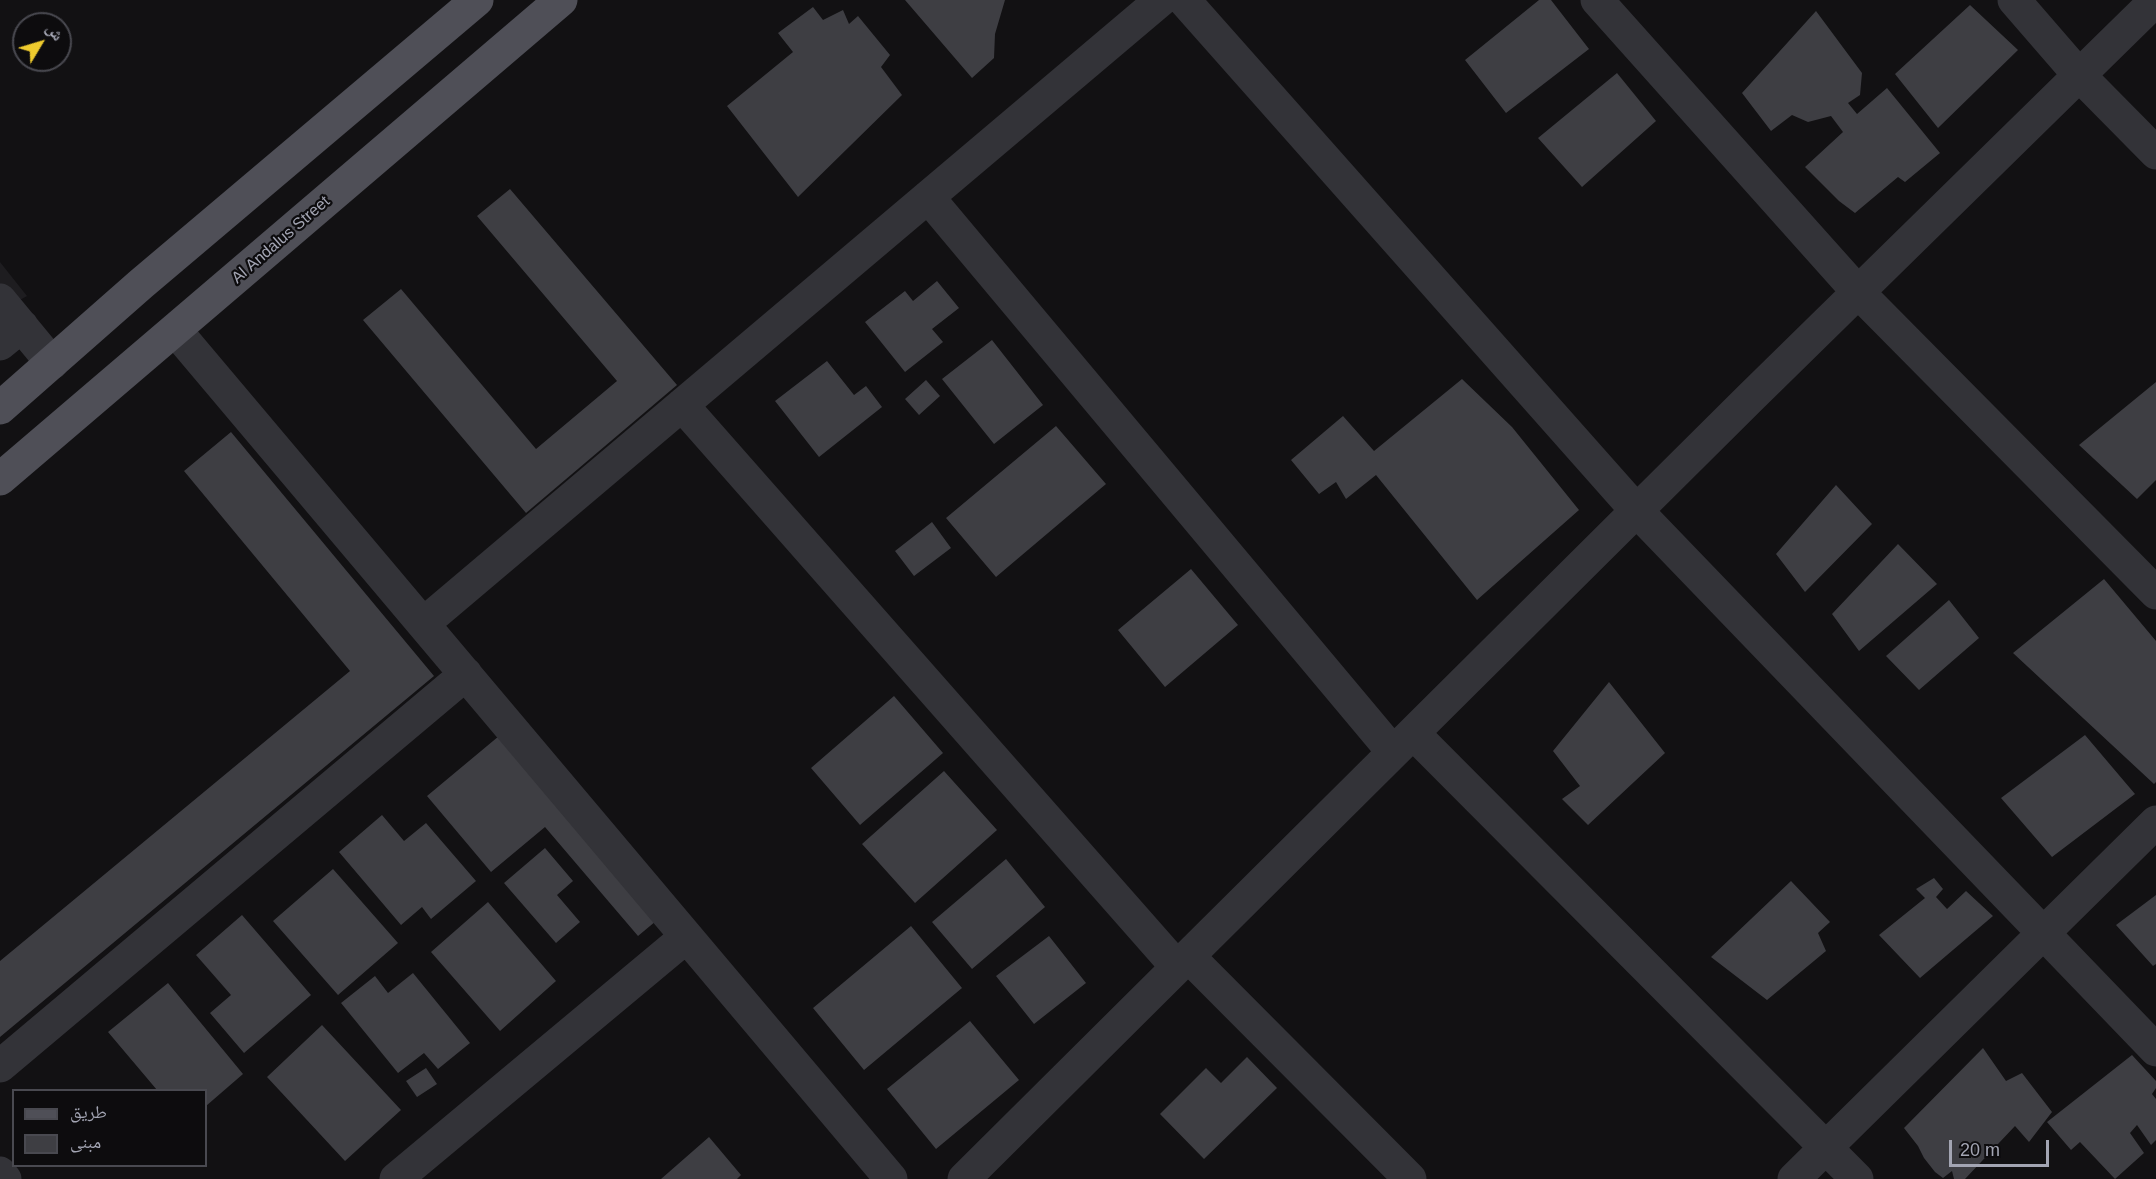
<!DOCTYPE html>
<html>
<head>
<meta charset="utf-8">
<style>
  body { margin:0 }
  #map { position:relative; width:2156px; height:1179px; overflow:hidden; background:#121113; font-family:Arial,"Noto Naskh Arabic",sans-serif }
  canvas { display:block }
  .legend { position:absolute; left:12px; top:1089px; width:195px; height:78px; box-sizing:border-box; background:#0d0c0e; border:2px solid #494950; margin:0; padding:8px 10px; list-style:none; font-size:18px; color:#a3a5b3 }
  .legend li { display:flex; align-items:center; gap:12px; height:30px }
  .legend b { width:30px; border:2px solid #494950 }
  .north { position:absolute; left:12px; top:12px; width:60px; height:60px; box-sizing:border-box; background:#0d0c0e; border:2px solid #494950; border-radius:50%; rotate:52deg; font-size:16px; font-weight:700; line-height:24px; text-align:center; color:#a3a5b3 }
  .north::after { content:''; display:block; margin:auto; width:21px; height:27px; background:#eecb2e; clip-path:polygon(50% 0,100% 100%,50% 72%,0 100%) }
  .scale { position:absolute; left:1949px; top:1140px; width:100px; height:27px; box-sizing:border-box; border:3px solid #a3a5b3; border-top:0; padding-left:8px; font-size:18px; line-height:21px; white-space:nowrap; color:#a3a5b3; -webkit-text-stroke:4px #0d0c0e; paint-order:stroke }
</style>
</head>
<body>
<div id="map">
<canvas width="2156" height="1179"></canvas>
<ul class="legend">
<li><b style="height:8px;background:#4f4f57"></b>طريق</li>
<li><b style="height:16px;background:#3e3e43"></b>مبنى</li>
</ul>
<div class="north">ش</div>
<div class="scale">20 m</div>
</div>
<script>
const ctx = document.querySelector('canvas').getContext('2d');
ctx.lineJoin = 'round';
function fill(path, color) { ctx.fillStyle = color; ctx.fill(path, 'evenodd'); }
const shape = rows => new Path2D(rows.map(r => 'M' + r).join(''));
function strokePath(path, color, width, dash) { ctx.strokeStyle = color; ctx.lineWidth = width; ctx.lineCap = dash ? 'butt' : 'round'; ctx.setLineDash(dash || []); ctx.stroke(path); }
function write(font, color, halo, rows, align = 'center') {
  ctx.font = font + ' Arial,sans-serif'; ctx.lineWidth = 4.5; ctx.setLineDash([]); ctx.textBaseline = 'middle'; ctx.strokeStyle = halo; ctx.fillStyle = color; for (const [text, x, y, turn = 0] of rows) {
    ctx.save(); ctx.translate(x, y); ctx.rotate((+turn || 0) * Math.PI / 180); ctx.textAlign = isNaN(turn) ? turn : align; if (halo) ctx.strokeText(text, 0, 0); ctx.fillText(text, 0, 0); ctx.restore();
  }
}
const built = shape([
  [0,262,27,296,11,305,0,313]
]);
const building = shape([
  [905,0,1005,0,995,34,994,58,972,78],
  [1539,0,1551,0,1589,49,1506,113,1465,60],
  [1970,5,2018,50,1938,128,1895,74],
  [813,7,823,20,843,10,849,24,858,16,890,55,881,67,902,95,798,197,727,106,793,52,778,33],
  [1816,11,1862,73,1860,95,1848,103,1857,114,1887,88,1940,153,1905,182,1898,177,1855,213,1839,201,1805,167,1843,132,1831,116,1808,122,1792,115,1771,131,1742,93],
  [1617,73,1656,121,1582,187,1538,138],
  [510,189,677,385,526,513,363,320,401,289,536,449,617,381,477,216],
  [937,281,959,308,932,329,943,342,905,372,865,322,905,291,913,301],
  [992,340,1043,405,994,444,942,379],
  [827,361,854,395,866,386,882,407,819,457,775,401],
  [1462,379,1512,427,1579,510,1477,600,1376,475,1346,499,1336,482,1319,494,1291,460,1343,416,1374,451],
  [926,380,940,396,919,415,905,399],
  [2156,382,2156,480,2137,499,2079,445],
  [1056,426,1106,484,996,577,946,518],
  [231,432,434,676,0,1037,0,961,350,671,184,471],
  [1836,485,1872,524,1805,592,1776,554],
  [932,522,951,548,914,576,895,551],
  [1898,544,1937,584,1859,651,1832,614],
  [1191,569,1238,625,1165,687,1118,630],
  [2104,579,2156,641,2156,782,2154,784,2013,653],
  [1949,600,1979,638,1919,690,1886,656],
  [1609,682,1665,753,1588,825,1562,799,1580,786,1553,751],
  [894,696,943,753,860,825,811,768],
  [2085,735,2135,794,2052,857,2001,798],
  [499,736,656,921,638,936,545,827,491,872,427,796],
  [944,771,997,830,915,903,862,844],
  [382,815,404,841,426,823,476,881,431,919,422,907,401,925,339,852],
  [545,848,573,881,557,895,580,922,556,943,504,883],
  [1006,859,1045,907,972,969,932,922],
  [333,869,398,943,338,995,273,921],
  [1934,878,1943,889,1936,897,1947,909,1966,891,1993,916,1920,978,1879,935,1925,898,1916,889],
  [1791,881,1830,922,1818,933,1826,951,1767,1000,1711,957],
  [2156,895,2156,964,2153,966,2116,925],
  [488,902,556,981,500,1031,431,952],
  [242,915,311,995,244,1053,210,1013,231,995,196,955],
  [911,926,962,988,864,1070,813,1008],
  [1049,936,1086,983,1034,1024,996,976],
  [413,973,470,1043,438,1069,424,1053,398,1073,341,1003,375,976,388,993],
  [168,983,243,1074,206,1106,206,1090,157,1090,108,1032],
  [970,1021,1019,1080,936,1149,887,1089],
  [322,1025,401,1110,345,1161,267,1077],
  [1983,1048,2006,1081,2022,1073,2052,1112,2029,1142,2015,1126,1965,1179,1954,1179,1952,1171,1943,1178,1935,1172,1924,1158,1918,1146,1904,1128],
  [2132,1055,2156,1081,2156,1088,2152,1094,2156,1099,2156,1140,2151,1145,2137,1125,2130,1133,2144,1153,2115,1179,2080,1142,2071,1150,2047,1122],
  [1247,1057,1277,1088,1204,1159,1160,1114,1206,1068,1221,1083],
  [426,1068,437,1084,417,1097,406,1081],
  [709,1137,741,1175,737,1179,661,1179]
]);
const minor = shape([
  [1184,0,1636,510,2156,1050],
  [1597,0,1858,292,2156,593],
  [2014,0,2079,75,2156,153],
  [928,197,1393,752],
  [0,300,52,363],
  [176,331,891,1179],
  [0,344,22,326],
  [682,405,1177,967],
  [423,624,1161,0],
  [1413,733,1857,1179],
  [1188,956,1410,1179],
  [0,1066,466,674],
  [0,1173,5,1179],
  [396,1179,686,937],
  [964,1179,1749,399,2156,0],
  [1794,1179,2156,822]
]);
const major = shape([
  [0,408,141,284,477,0],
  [0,479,561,0]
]);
const streetNames = [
  ["Al Andalus Street",281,240,-41]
];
fill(built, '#1e1d20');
fill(building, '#3e3e43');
strokePath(minor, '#333338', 33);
strokePath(major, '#4f4f57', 33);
write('16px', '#a3a5b3', '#0d0c0e', streetNames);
</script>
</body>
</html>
